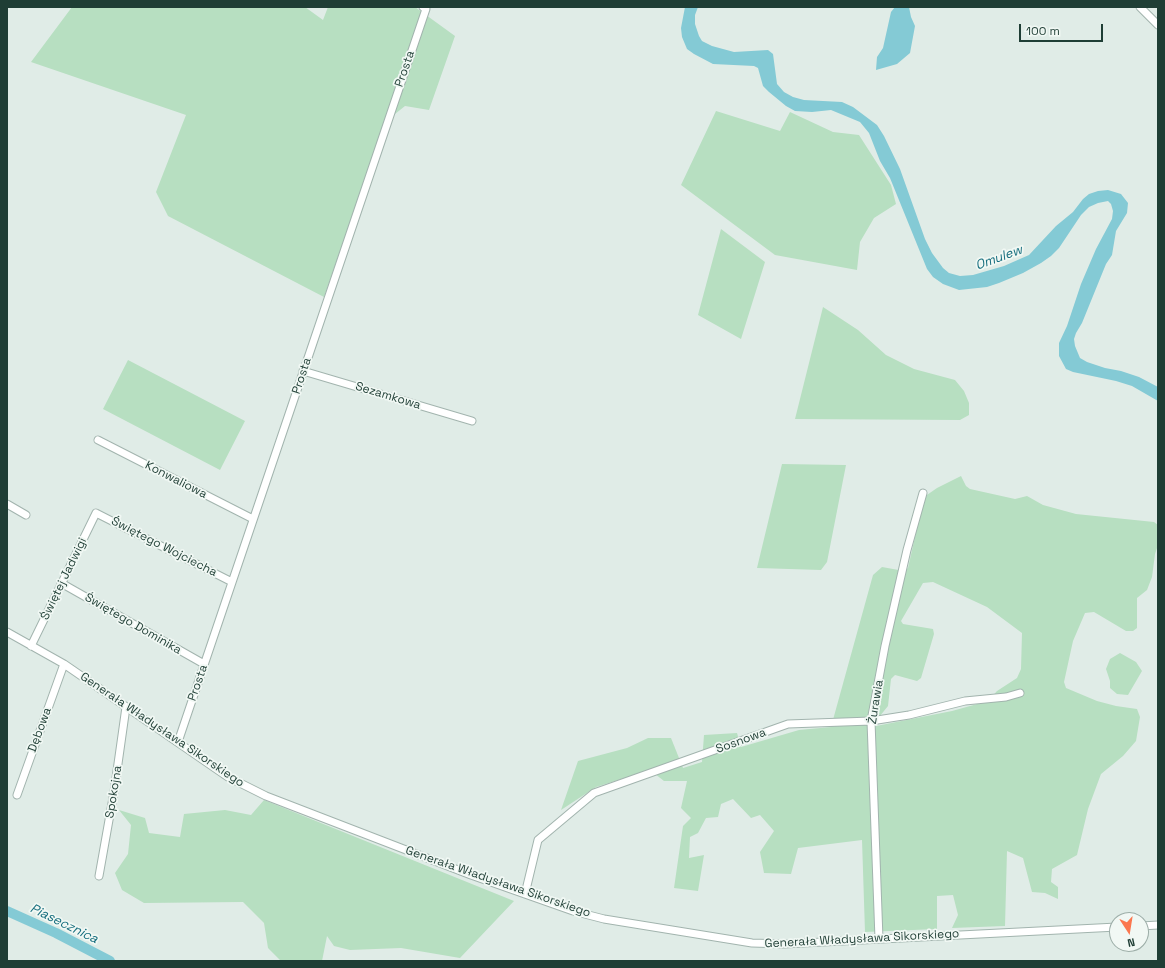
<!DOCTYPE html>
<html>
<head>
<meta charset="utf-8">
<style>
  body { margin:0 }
  #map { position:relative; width:1165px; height:968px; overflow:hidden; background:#e0ece7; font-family:"Space Grotesk",sans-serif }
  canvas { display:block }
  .frame { position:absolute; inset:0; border:8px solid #1f3e35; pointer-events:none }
  .north { position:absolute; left:1109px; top:912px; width:40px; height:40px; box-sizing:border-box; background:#f1f8f4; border:1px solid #9daea8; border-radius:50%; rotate:168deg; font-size:11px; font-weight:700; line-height:16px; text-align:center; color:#1f3e35 }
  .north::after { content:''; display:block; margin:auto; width:14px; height:18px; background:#fb774f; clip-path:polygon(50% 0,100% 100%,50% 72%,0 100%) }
  .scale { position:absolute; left:1019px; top:24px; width:84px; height:18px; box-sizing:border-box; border:2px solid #1f3e35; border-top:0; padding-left:5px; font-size:12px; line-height:14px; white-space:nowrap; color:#1f3e35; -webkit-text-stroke:3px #f1f8f4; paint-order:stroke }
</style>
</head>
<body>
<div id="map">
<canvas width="1165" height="968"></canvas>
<div class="frame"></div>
<div class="north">N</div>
<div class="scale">100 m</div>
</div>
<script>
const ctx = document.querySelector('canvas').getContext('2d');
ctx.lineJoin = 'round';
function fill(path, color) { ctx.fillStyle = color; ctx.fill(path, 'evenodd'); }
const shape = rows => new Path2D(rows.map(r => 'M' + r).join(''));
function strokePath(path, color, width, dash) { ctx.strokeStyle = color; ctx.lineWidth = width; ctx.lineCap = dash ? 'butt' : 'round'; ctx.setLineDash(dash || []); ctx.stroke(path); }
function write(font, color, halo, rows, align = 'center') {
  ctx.font = font + ' "Space Grotesk",sans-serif'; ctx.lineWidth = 3.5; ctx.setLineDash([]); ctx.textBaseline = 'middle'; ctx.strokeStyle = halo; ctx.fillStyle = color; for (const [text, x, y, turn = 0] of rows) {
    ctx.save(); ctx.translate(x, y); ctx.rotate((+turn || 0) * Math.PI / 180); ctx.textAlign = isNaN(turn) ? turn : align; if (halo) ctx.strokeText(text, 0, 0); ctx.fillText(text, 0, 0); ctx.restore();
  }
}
const green = shape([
  [72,7,305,7,323,20,328,7,415,7,455,36,429,110,405,106,385,122,324,297,168,216,156,192,186,115,31,62],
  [716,111,780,131,790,112,833,132,859,135,891,185,896,204,874,218,860,242,857,270,775,255,681,185],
  [721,229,765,262,741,339,698,315],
  [823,307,858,330,886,355,914,369,955,380,964,391,969,403,969,415,960,420,795,419],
  [128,360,245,421,220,470,103,409],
  [782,464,846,465,827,562,821,570,757,568],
  [961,476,966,486,970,489,1015,499,1027,496,1043,505,1076,514,1154,522,1158,525,1158,545,1155,554,1152,577,1147,590,1137,598,1137,628,1133,631,1126,631,1094,612,1085,613,1073,641,1064,682,1066,688,1097,701,1116,706,1137,709,1140,717,1136,741,1123,756,1101,774,1088,809,1077,855,1052,869,1051,882,1058,887,1058,899,1045,893,1032,892,1023,858,1007,851,1005,926,952,928,958,915,953,895,937,896,937,929,865,932,862,840,798,848,791,874,764,873,760,852,774,831,760,815,751,818,733,799,721,804,718,817,706,818,698,833,690,837,689,858,704,855,698,891,674,888,683,826,691,818,681,808,687,781,664,781,650,770,596,787,561,810,578,761,627,748,648,738,671,738,683,768,702,762,704,735,737,733,741,747,799,730,831,727,873,575,882,567,904,571,908,568,924,497,937,488],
  [933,582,987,607,1022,633,1021,669,1017,678,997,691,988,701,952,711,871,727,888,706,891,679,895,675,917,681,921,678,934,634,933,629,903,624,901,621,923,583],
  [1120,653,1136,662,1142,671,1128,695,1117,694,1110,688,1110,681,1106,669,1110,659],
  [264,800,514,901,460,958,401,948,350,950,334,946,327,936,322,961,281,961,268,948,264,923,243,902,144,903,122,890,115,873,128,854,131,825,119,810,145,818,149,833,180,837,184,814,225,810,251,815]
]);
const water = shape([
  [685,7,698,7,695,15,695,24,699,36,702,41,712,46,734,52,768,50,773,54,777,84,784,92,793,97,804,100,842,102,853,107,877,125,884,136,900,169,925,239,932,253,943,268,949,273,960,276,973,275,1004,266,1029,255,1056,226,1073,212,1083,199,1089,194,1098,191,1108,190,1121,194,1128,203,1127,213,1116,231,1112,255,1106,264,1082,323,1076,333,1074,339,1075,346,1080,358,1087,362,1105,368,1121,371,1139,377,1158,387,1158,401,1132,386,1116,381,1073,372,1066,369,1059,356,1059,343,1067,326,1081,284,1096,249,1112,219,1113,211,1111,204,1108,201,1098,203,1089,207,1081,215,1059,248,1051,256,1041,263,1023,273,999,283,987,287,959,290,943,284,933,277,927,269,890,178,880,161,869,133,860,122,831,110,812,112,795,111,786,106,769,92,763,86,758,68,754,66,713,64,694,54,687,49,682,37,681,28],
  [895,7,909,7,911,17,915,26,910,53,897,64,876,70,877,57,883,48,891,12]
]);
const river = shape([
  [7,911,56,933,110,961]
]);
const minor = shape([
  [1140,7,1158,25],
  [303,371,472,421],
  [98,440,253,519],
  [7,504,26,515],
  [61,583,204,664],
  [7,632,64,664,228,777,266,796,471,875,573,911,604,919,752,943,784,944,1117,927],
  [31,646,96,513,232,582],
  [178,742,426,9,423,7],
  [17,795,64,664],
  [99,876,114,792,126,707],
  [525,894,538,840,594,793,788,724,871,721,909,715,965,701,1006,697,1020,693],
  [1141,926,1158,925],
  [879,939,871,721,885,646,907,550,923,493]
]);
const streetNames = [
  ["Prosta",405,69,-71],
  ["Prosta",302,376,-72],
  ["Sezamkowa",388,396,17],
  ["Konwaliowa",176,480,27],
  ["Świętego Wojciecha",164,547,27],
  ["Świętej Jadwigi",64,579,-64],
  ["Świętego Dominika",133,624,30],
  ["Prosta",198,683,-71],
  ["Żurawia",876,702,-81],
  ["Dębowa",40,730,-70],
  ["Generała Władysława Sikorskiego",162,730,34],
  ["Sosnowa",741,741,-20],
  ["Spokojna",114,792,-81],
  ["Generała Władysława Sikorskiego",498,882,19],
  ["Generała Władysława Sikorskiego",862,939,-3]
];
const waterNames = [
  ["Omulew",999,258,-20],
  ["Piasecznica",64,924,26]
];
fill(green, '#b7dfc1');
fill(water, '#84cad5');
strokePath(river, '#84cad5', 10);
strokePath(minor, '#a2b4ae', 9);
strokePath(minor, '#fff', 7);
write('12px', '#1f3e35', '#f1f8f4', streetNames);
write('italic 13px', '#166e7e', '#f1f8f4', waterNames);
</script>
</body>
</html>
